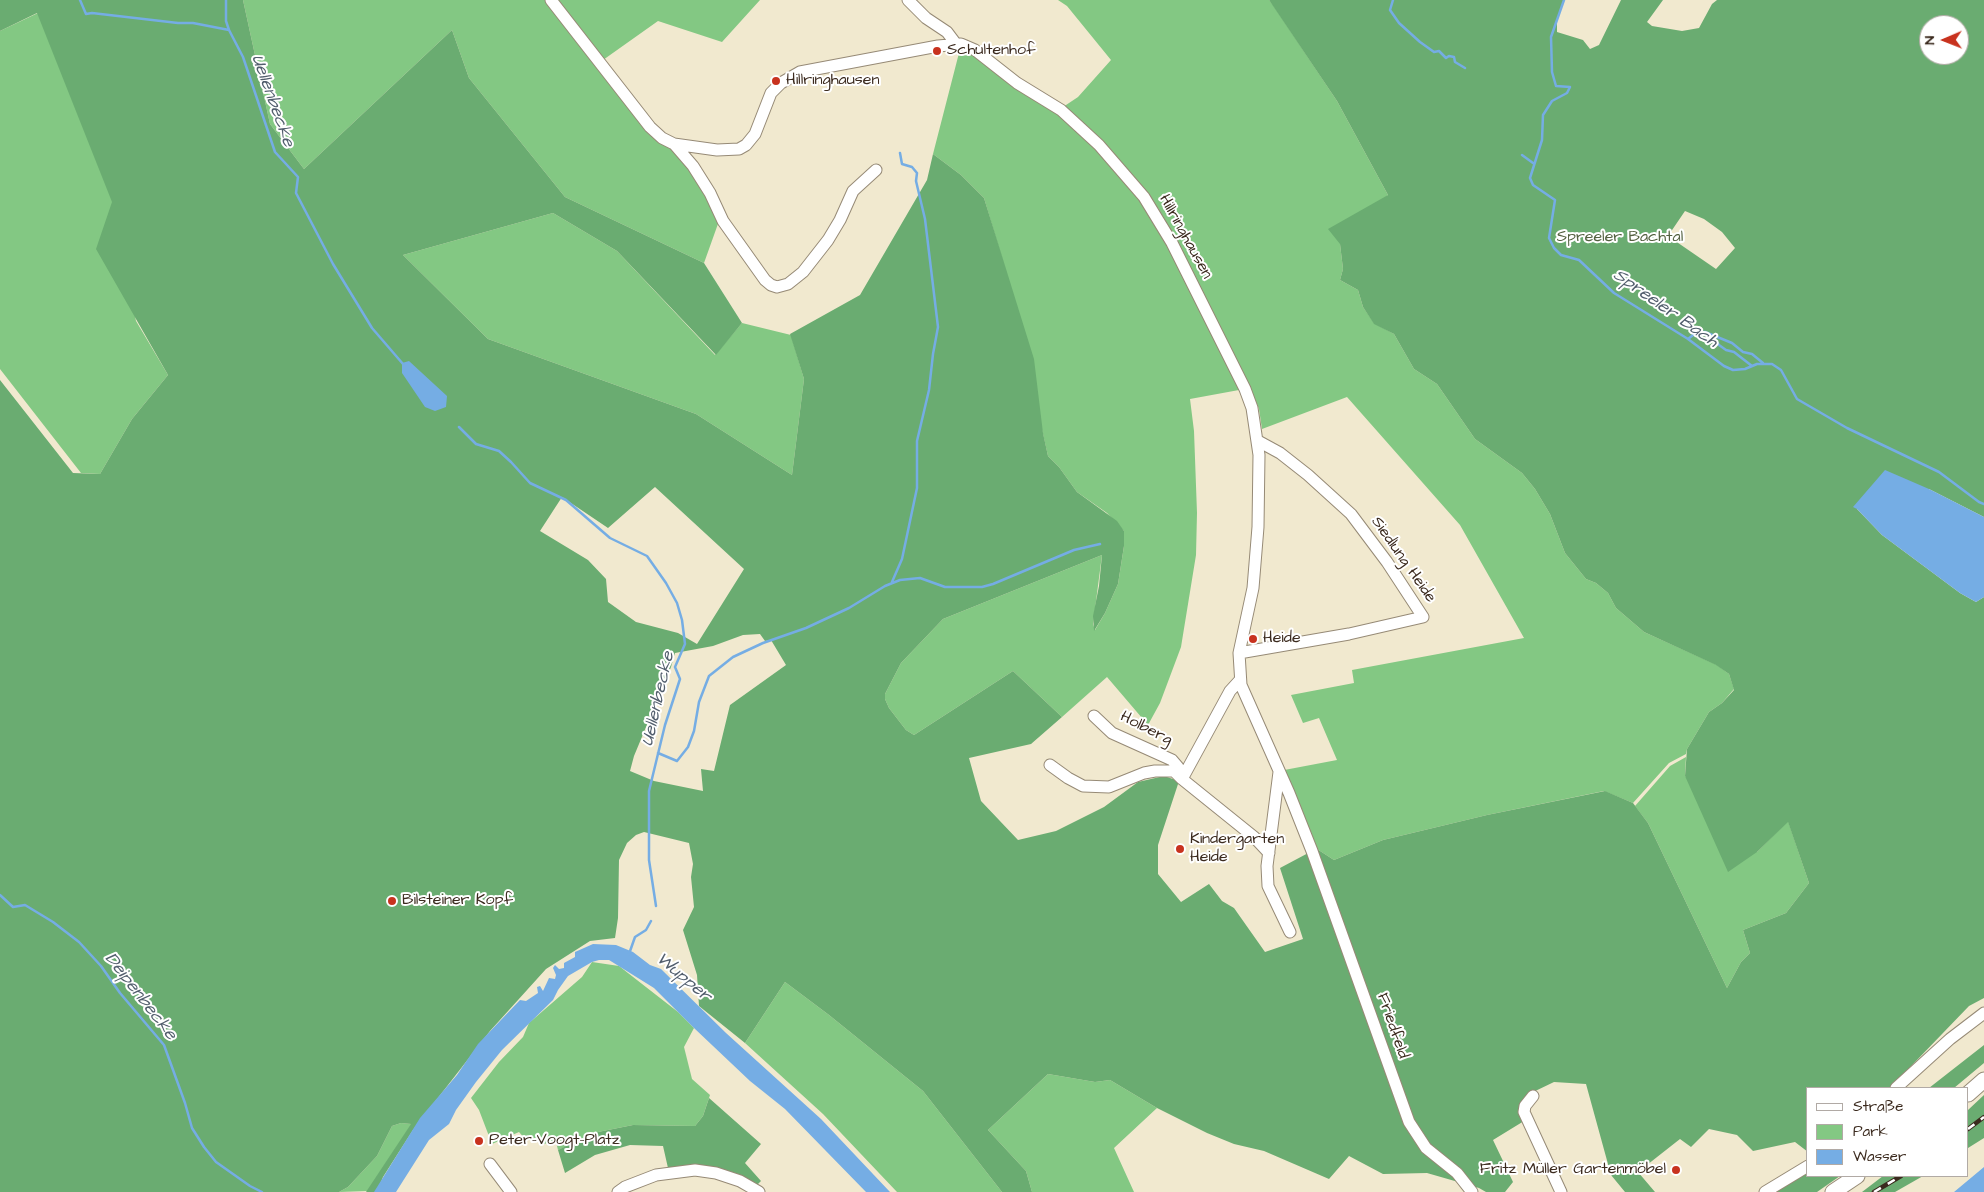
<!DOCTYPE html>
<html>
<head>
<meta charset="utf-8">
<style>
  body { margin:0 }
  #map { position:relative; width:1984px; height:1192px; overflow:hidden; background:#f1e9cf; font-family:"Architects Daughter",sans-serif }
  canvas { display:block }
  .legend { position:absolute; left:1806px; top:1087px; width:162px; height:90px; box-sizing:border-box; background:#fff; border:1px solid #b1aaa5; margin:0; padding:6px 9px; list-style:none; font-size:15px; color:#3b2a1e }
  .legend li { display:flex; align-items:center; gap:10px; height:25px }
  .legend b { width:25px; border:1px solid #b1aaa5 }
  .north { position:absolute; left:1919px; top:15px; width:50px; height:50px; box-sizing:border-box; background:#fff; border:1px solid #b1aaa5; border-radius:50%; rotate:269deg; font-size:14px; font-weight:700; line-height:20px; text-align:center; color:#3b2a1e }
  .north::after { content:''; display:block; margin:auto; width:18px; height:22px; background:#c8321e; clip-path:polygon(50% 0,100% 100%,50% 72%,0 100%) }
</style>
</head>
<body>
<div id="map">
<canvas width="1984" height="1192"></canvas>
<ul class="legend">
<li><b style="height:6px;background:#fff"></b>Straße</li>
<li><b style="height:14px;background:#83c883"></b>Park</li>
<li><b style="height:14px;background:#75ade4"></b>Wasser</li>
</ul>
<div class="north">N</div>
</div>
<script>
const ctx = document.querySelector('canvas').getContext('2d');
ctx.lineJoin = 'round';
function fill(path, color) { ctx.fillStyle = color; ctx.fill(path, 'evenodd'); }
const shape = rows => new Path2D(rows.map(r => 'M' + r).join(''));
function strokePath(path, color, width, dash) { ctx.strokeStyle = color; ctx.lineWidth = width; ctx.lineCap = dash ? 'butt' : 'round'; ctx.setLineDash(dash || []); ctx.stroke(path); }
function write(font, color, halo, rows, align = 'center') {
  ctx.font = font + ' "Architects Daughter",sans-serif'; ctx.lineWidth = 4; ctx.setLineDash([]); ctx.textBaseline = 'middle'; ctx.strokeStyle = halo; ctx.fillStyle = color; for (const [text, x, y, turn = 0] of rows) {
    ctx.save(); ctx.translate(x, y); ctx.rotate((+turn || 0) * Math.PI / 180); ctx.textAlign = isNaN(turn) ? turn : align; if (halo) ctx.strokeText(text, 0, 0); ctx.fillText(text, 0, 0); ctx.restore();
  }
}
const green = shape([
  [243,0,547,0,658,140,675,152,691,167,719,221,704,263,565,197,469,78,452,30,304,169,270,124],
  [556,0,760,0,722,42,658,21,603,60],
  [1058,0,1269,0,1273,5,1337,101,1388,195,1340,244,1343,269,1340,280,1358,290,1363,307,1374,323,1394,334,1414,369,1437,384,1475,439,1522,473,1535,489,1550,514,1565,553,1586,579,1596,583,1608,593,1616,608,1644,632,1717,665,1729,674,1734,689,1722,703,1709,712,1687,749,1686,754,1669,763,1633,803,1604,791,1487,815,1383,840,1334,860,1317,849,1312,851,1279,771,1337,760,1319,718,1303,723,1291,695,1354,683,1352,670,1524,638,1460,525,1347,397,1262,429,1259,409,1250,387,1176,239,1158,208,1135,180,1063,107,1078,97,1111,60,1067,6],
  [38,13,113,202,136,321,168,375,132,419,100,474,81,473,0,369,0,31],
  [959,48,973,52,1062,116,1097,149,1130,188,1151,215,1186,282,1239,390,1190,399,1194,431,1197,513,1196,555,1181,647,1160,703,1148,725,1107,677,1062,717,1013,671,914,735,906,730,889,708,885,699,885,694,901,663,943,619,1102,555,1093,624,1095,630,1105,613,1118,584,1124,546,1124,531,1107,513,1077,492,1059,467,1048,456,1007,275,984,198,961,175,933,154,959,53,950,49],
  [553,213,617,251,715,355,742,323,791,335,804,379,792,475,696,414,488,339,403,255],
  [1686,757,1685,776,1757,852,1788,821,1809,883,1786,913,1743,930,1750,953,1741,962,1727,988,1648,823,1635,806,1670,766],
  [592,962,619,966,678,1012,694,1028,684,1047,692,1079,710,1095,703,1116,695,1126,633,1125,598,1132,558,1150,556,1142,543,1144,541,1137,526,1140,519,1132,492,1144,479,1110,471,1098,499,1062,523,1037,529,1023,582,977],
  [785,982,829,1015,923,1091,1002,1192,897,1192,823,1114,745,1043],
  [1048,1074,1095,1082,1110,1080,1157,1108,1114,1148,1134,1192,1032,1192,1026,1171,988,1130],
  [401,1123,412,1124,368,1191,339,1192,348,1187,377,1156,392,1126]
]);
const forest = shape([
  [0,0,243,0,270,124,304,169,452,30,469,78,565,197,704,263,742,323,716,355,617,251,553,213,403,255,488,339,696,414,792,475,804,379,790,334,860,295,927,180,933,154,961,175,984,198,1034,359,1043,433,1048,456,1059,467,1077,492,1117,521,1124,531,1124,546,1118,584,1105,613,1094,631,1093,616,1099,586,1102,555,943,619,901,663,885,694,885,699,889,708,906,730,914,735,1013,671,1062,717,1031,744,969,758,981,801,1018,840,1056,831,1104,807,1138,782,1164,776,1179,781,1158,845,1158,874,1181,902,1209,884,1222,901,1234,908,1265,952,1303,939,1280,868,1312,851,1317,849,1334,860,1383,840,1487,815,1605,791,1633,803,1648,823,1727,988,1741,962,1750,953,1743,930,1786,913,1809,883,1788,822,1757,852,1728,872,1685,776,1687,749,1709,712,1722,703,1734,690,1729,674,1716,665,1644,632,1616,608,1608,593,1596,583,1586,579,1565,553,1550,514,1535,489,1522,473,1475,439,1437,384,1414,369,1394,334,1374,324,1363,307,1358,290,1340,280,1343,269,1340,244,1328,229,1388,195,1337,101,1269,0,1564,0,1557,20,1557,32,1583,40,1590,49,1599,45,1621,0,1663,0,1647,22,1652,26,1682,31,1699,28,1712,4,1717,0,1984,0,1984,517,1929,489,1857,509,1882,535,1960,593,1976,602,1984,597,1984,998,1969,1006,1890,1088,1808,1088,1808,1152,1795,1142,1753,1151,1737,1135,1709,1129,1691,1147,1680,1139,1638,1172,1655,1192,1625,1192,1611,1175,1586,1084,1554,1082,1529,1094,1524,1121,1493,1140,1513,1182,1505,1192,1486,1192,1479,1188,1427,1173,1383,1174,1349,1156,1329,1179,1264,1151,1234,1144,1207,1133,1157,1108,1110,1080,1095,1082,1048,1074,988,1130,1026,1171,1032,1192,1002,1192,923,1091,829,1015,785,982,745,1043,699,1006,697,975,683,930,694,907,691,877,693,864,689,843,644,832,636,835,627,843,619,860,618,918,615,938,590,941,546,969,490,1031,413,1130,383,1177,377,1192,366,1192,411,1124,401,1123,392,1126,377,1156,348,1187,339,1192,0,1192,0,380,73,473,100,474,132,419,168,375,96,249,112,202,37,13,0,31],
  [1929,25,1959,25,1959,55,1929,55],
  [1685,211,1704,219,1722,232,1735,248,1716,269,1668,236],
  [655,487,744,569,697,644,678,633,636,622,608,602,606,579,588,560,540,531,562,497,608,528],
  [760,634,765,641,771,640,786,665,730,705,714,771,701,769,703,791,654,781,630,771,634,756,671,667,675,653,713,646,743,635],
  [1984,1045,1984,1063,1954,1088,1929,1088],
  [1984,1095,1984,1138,1968,1148,1968,1110],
  [709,1098,761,1144,745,1163,761,1181,757,1185,668,1168,663,1146,630,1145,595,1155,565,1173,558,1150,566,1146,598,1132,633,1125,695,1126,703,1116],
  [1808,1173,1808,1176,1840,1176,1817,1192,1770,1192],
  [1883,1176,1923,1176,1895,1192,1862,1192]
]);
const water = shape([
  [409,361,447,396,446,407,435,411,425,407,402,373,402,363],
  [1885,470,1929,489,1984,517,1984,597,1976,602,1960,593,1882,535,1857,509,1853,507],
  [593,944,616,945,633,952,650,965,661,969,726,1033,821,1119,890,1192,866,1192,785,1109,750,1081,694,1028,654,988,609,960,599,960,592,962,568,976,558,990,553,1000,502,1050,476,1082,456,1110,449,1124,429,1140,396,1192,374,1192,420,1118,457,1075,478,1044,520,1000,526,1001,538,993,537,987,540,986,543,991,549,978,555,979,556,975,553,968,555,965,559,969,564,968,564,963,575,957,575,952],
  [1984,1167,1984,1192,1954,1192]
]);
const stream = shape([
  [80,0,86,14,92,13,178,23,193,23,229,30,243,57,275,152,298,177,296,193,333,264,372,328,403,364],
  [226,0,226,21,229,30],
  [1393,0,1390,10,1399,23,1420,42,1434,52,1439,51,1446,58,1449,56,1454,57,1455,62,1465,68],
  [1564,0,1551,37,1552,72,1556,86,1570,87,1567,93,1552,101,1543,115,1542,140,1530,178,1533,185,1555,200,1549,238,1554,248,1561,255,1579,260,1614,293,1688,339,1724,366,1733,370,1745,369,1757,364,1772,364,1781,370,1797,399,1847,428,1939,472,1979,502,1984,504],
  [1522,155,1533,163],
  [1713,337,1719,345,1726,350,1734,352,1752,366],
  [1688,339,1697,332,1705,332,1732,343,1743,352,1752,354,1763,363],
  [459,427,476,444,499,451,511,462,530,483,566,500,610,538,647,556,666,583,677,603,682,620,685,644,675,667,680,679,665,725,649,791,649,860,656,906],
  [892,582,902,559,917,488,917,441,929,390,933,354,938,327,925,219,916,181,917,173,912,167,902,164,900,153],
  [658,753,677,761,688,747,694,731,699,702,709,676,733,657,763,643,806,628,849,608,885,586,900,580,920,578,945,587,982,587,993,584,1074,550,1100,544],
  [0,895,13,907,25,905,53,922,79,942,101,966,120,993,164,1045,185,1103,192,1128,204,1147,216,1162,250,1186,262,1192],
  [629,954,635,937,646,930,651,921]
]);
const minor = shape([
  [551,0,650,127,662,138,674,144,717,150,739,149,746,145,755,134,771,93,781,83,800,72,938,46,961,44,975,50,1017,83,1061,110,1099,145,1144,197,1172,243,1245,389,1252,408,1259,455,1258,527,1253,588,1239,653,1241,685,1289,793,1312,851,1409,1122,1426,1148,1457,1173,1472,1192],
  [908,0,926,18,947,32,956,44],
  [674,144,693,166,710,193,723,221,765,280,771,285,777,287,788,284,803,272,828,240,840,220,853,191,876,170],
  [1239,653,1349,634,1423,617,1387,562,1351,514,1308,475,1280,453,1258,441],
  [1240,680,1230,691,1182,779,1254,837,1269,853],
  [1094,716,1112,733,1172,760,1178,767,1182,777],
  [1050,765,1068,778,1083,786,1109,787,1144,773,1155,771,1174,771,1182,779],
  [1279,772,1267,866,1268,886,1290,932],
  [1896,1088,1950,1039,1984,1013],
  [1533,1096,1525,1106,1524,1112,1561,1192],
  [490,1164,511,1192],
  [618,1192,625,1187,656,1175,695,1170,716,1173,740,1181,759,1192],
  [1765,1192,1808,1166]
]);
const major = shape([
  [1968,1094,1984,1080],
  [1833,1192,1857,1176]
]);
const rail = shape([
  [1968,1129,1984,1117],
  [1874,1192,1901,1176]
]);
const markers = [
  [937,51,5,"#c8321e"],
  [776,81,5,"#c8321e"],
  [1253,639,5,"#c8321e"],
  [1180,849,5,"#c8321e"],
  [392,901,5,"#c8321e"],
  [479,1141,5,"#c8321e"],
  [1676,1170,5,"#c8321e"]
];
const poiNames = [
  ["Schultenhof",947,51],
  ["Hillringhausen",786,81],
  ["Heide",1263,639],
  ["Kindergarten",1190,840],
  ["Heide",1190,858],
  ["Bilsteiner Kopf",402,901],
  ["Peter-Voogt-Platz",489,1141],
  ["Fritz Müller Gartenmöbel",1666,1170,"right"]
];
const streetNames = [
  ["Hillringhausen",1185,237,61],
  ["Siedlung Heide",1403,560,55],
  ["Holberg",1146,729,27],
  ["Friedfeld",1392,1026,71]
];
const parkNames = [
  ["Spreeler Bachtal",1620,238]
];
const waterNames = [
  ["Uellenbecke",272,101,70],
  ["Spreeler Bach",1665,309,35],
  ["Uellenbecke",659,699,-77],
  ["Wupper",683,978,40],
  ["Deipenbecke",140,997,52]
];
fill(green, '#83c883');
fill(forest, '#6aac71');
fill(water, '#75ade4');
strokePath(stream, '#75ade4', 2.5);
strokePath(minor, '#968a76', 13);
strokePath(major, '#968a76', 17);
strokePath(minor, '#fff', 11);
strokePath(major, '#fff', 15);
strokePath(rail, '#3b2a1e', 4.5);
strokePath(rail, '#fff', 2.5, [8]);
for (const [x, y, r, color] of markers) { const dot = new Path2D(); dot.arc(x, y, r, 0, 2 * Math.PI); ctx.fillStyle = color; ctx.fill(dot); strokePath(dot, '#fff', 2); }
write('16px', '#3b2a1e', '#fff', poiNames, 'left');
write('16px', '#3b2a1e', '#fff', streetNames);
write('16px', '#546141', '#fff', parkNames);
write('italic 18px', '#525e6d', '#fff', waterNames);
</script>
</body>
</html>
